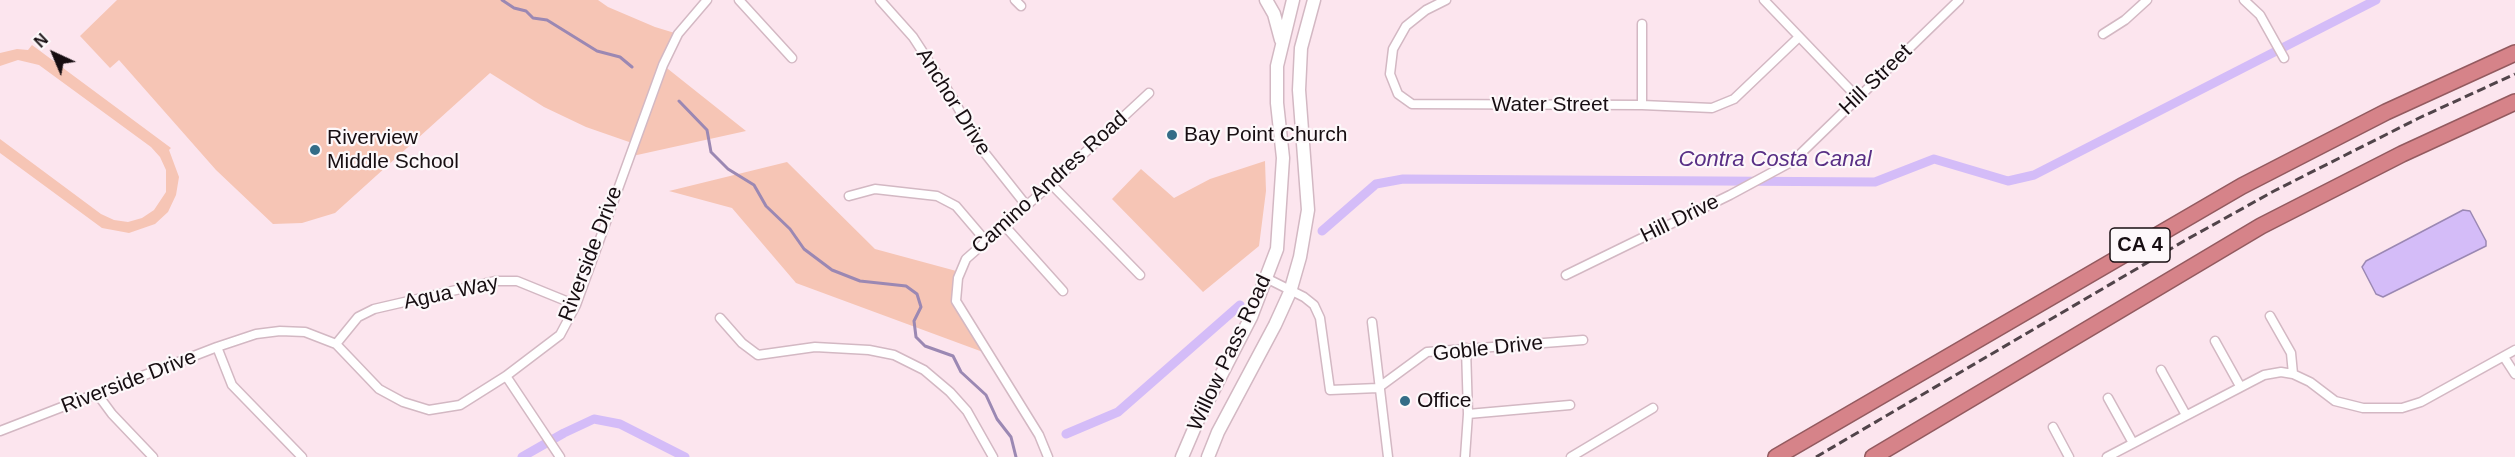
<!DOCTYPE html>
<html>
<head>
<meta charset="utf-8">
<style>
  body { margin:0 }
  #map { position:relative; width:2515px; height:457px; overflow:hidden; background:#fce5ee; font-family:Arial,sans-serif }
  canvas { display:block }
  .north { position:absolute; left:24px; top:24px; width:60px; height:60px; -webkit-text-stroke:4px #fdf8fa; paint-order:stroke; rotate:316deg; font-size:16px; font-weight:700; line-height:24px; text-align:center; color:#170e12 }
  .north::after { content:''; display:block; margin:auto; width:21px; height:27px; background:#170e12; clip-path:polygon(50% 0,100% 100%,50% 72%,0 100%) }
</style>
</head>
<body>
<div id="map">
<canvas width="2515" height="457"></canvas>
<div class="north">N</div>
</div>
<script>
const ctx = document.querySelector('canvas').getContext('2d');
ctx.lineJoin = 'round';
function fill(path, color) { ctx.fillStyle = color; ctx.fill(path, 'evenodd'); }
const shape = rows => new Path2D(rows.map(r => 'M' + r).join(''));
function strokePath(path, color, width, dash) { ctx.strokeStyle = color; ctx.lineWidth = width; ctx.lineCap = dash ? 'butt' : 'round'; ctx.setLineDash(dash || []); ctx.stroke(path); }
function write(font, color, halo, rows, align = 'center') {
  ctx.font = font + ' Arial,sans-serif'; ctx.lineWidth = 4.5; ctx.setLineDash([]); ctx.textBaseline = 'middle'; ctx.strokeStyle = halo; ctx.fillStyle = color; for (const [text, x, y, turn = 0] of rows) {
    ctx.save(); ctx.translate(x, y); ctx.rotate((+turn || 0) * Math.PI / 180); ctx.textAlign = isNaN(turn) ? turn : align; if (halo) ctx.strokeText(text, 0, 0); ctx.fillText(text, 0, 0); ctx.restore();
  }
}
const green = shape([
  [117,0,598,0,608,7,655,27,678,34,663,65,746,131,628,157,632,143,586,127,544,107,490,73,335,213,302,223,273,224,216,170,119,60,110,68,80,36],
  [32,45,171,148,169,150,179,177,176,195,168,212,155,224,129,233,102,228,0,153,0,139,101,214,114,220,128,222,142,218,154,210,166,192,166,170,160,157,151,147,39,65,18,60,0,66,0,53,17,49,28,50],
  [1265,161,1266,191,1259,246,1203,292,1112,199,1141,169,1174,198,1210,179],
  [787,162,875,249,960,272,956,301,991,355,796,283,732,208,669,191]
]);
const water = shape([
  [2463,210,2470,211,2486,241,2486,246,2383,297,2376,294,2362,267,2366,261,2463,210]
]);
const stream = shape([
  [502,0,514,8,526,11,533,18,547,20,597,51,620,57,632,67],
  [679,101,707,130,711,152,728,169,754,185,766,206,790,229,804,249,832,270,860,281,906,286,917,294,921,307,914,321,916,337,925,346,953,356,961,372,986,395,997,419,1011,437,1016,457]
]);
const canal = shape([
  [1322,231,1376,184,1403,179,1875,182,1934,159,2008,181,2034,175,2376,0],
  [1066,434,1118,412,1240,305],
  [522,457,564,433,594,419,620,424,685,457]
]);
const street = shape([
  [739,0,792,58],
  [880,0,913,37,952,97,980,147,1026,205],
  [1015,0,1021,6],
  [1446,0,1426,10,1406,26,1393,49,1390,74,1398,94,1412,104,1642,105,1712,108,1734,99,1799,37],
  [1764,0,1858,98],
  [2244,0,2260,15,2284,58],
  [1642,24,1642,105],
  [2103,34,2125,20,2147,0],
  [1051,184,1140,275],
  [849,196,875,189,937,196,956,206,985,240],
  [1003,224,1063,291],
  [1566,275,1730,195,1793,161,1959,0],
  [1266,278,1304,297,1314,305,1320,318,1330,390,1378,388,1427,352,1583,340],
  [2270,316,2291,353,2293,374],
  [720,318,742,343,758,355,815,347,869,350,894,355,924,370,950,392,967,411,993,457],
  [1372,322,1388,457],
  [2215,341,2240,386],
  [336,344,358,317,374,309,495,281,517,281,576,305],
  [217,347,232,385,302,457],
  [2504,357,2515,374],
  [2161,370,2186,415],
  [506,376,560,457],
  [98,395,112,414,153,457],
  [2108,398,2133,443],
  [1468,414,1570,405],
  [2053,427,2069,457],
  [0,431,217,347,256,334,280,331,305,332,336,344,379,389,403,402,429,410,460,405,506,376,560,335,576,305,663,65,678,34,707,0],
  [1048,457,1039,435,956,301,958,278,966,259,1051,184,1149,93],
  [1465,457,1468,414,1466,348],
  [1571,457,1653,408],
  [2107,457,2264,375,2281,372,2293,374,2310,382,2335,401,2363,408,2402,408,2421,402,2515,350]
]);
const secondary = shape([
  [1266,0,1274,14,1281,40],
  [1182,457,1197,422,1251,317,1277,249,1283,158,1277,103,1277,66,1293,0],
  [1208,457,1218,432,1275,325,1290,292,1300,257,1308,210,1299,90,1301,48,1314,0]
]);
const highway = shape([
  [1776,457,2242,186,2386,112,2515,53],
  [1873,457,2261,226,2402,154,2515,102]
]);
const rail = shape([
  [1816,457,2184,241,2274,191,2419,118,2515,74]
]);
const markers = [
  [1172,135,6,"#346c87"],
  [315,150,6,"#346c87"],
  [1405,401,6,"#346c87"]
];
const shields = [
  [2140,245,60]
];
const shieldNames = [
  ["CA 4",2140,245]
];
const streetNames = [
  ["Hill Street",1876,80,-44],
  ["Anchor Drive",953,102,58],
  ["Water Street",1550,105],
  ["Camino Andres Road",1050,183,-42],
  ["Hill Drive",1680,219,-26],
  ["Riverside Drive",591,254,-69],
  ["Agua Way",451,293,-12],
  ["Goble Drive",1488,349,-6],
  ["Willow Pass Road",1230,353,-65],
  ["Riverside Drive",129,382,-21]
];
const poiNames = [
  ["Bay Point Church",1184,135],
  ["Riverview",327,138],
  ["Middle School",327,162],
  ["Office",1417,401]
];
const waterNames = [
  ["Contra Costa Canal",1775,160]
];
fill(green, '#f6c5b5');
fill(water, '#d4bcf8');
strokePath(water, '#9b88b3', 1.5);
strokePath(stream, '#9b88b3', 3);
strokePath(canal, '#d4bcf8', 9);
strokePath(street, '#d3b8c3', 11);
strokePath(secondary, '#d3b8c3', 15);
strokePath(highway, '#935a5f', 18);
strokePath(street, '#fff', 8);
strokePath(secondary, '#fff', 12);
strokePath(highway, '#d68389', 15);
strokePath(rail, '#51444a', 3, [9, 4.5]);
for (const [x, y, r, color] of markers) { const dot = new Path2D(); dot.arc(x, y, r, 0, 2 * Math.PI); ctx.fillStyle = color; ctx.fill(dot); strokePath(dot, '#fdf8fa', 2); }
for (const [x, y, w] of shields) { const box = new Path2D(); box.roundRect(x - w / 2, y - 17, w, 34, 4.5); ctx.fillStyle = '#fdf8fa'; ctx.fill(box); strokePath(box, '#170e12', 1.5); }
write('bold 20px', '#170e12', null, shieldNames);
write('21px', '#170e12', '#fdf8fa', streetNames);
write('21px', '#170e12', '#fdf8fa', poiNames, 'left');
write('italic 22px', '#592f85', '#fdf8fa', waterNames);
</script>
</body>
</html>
